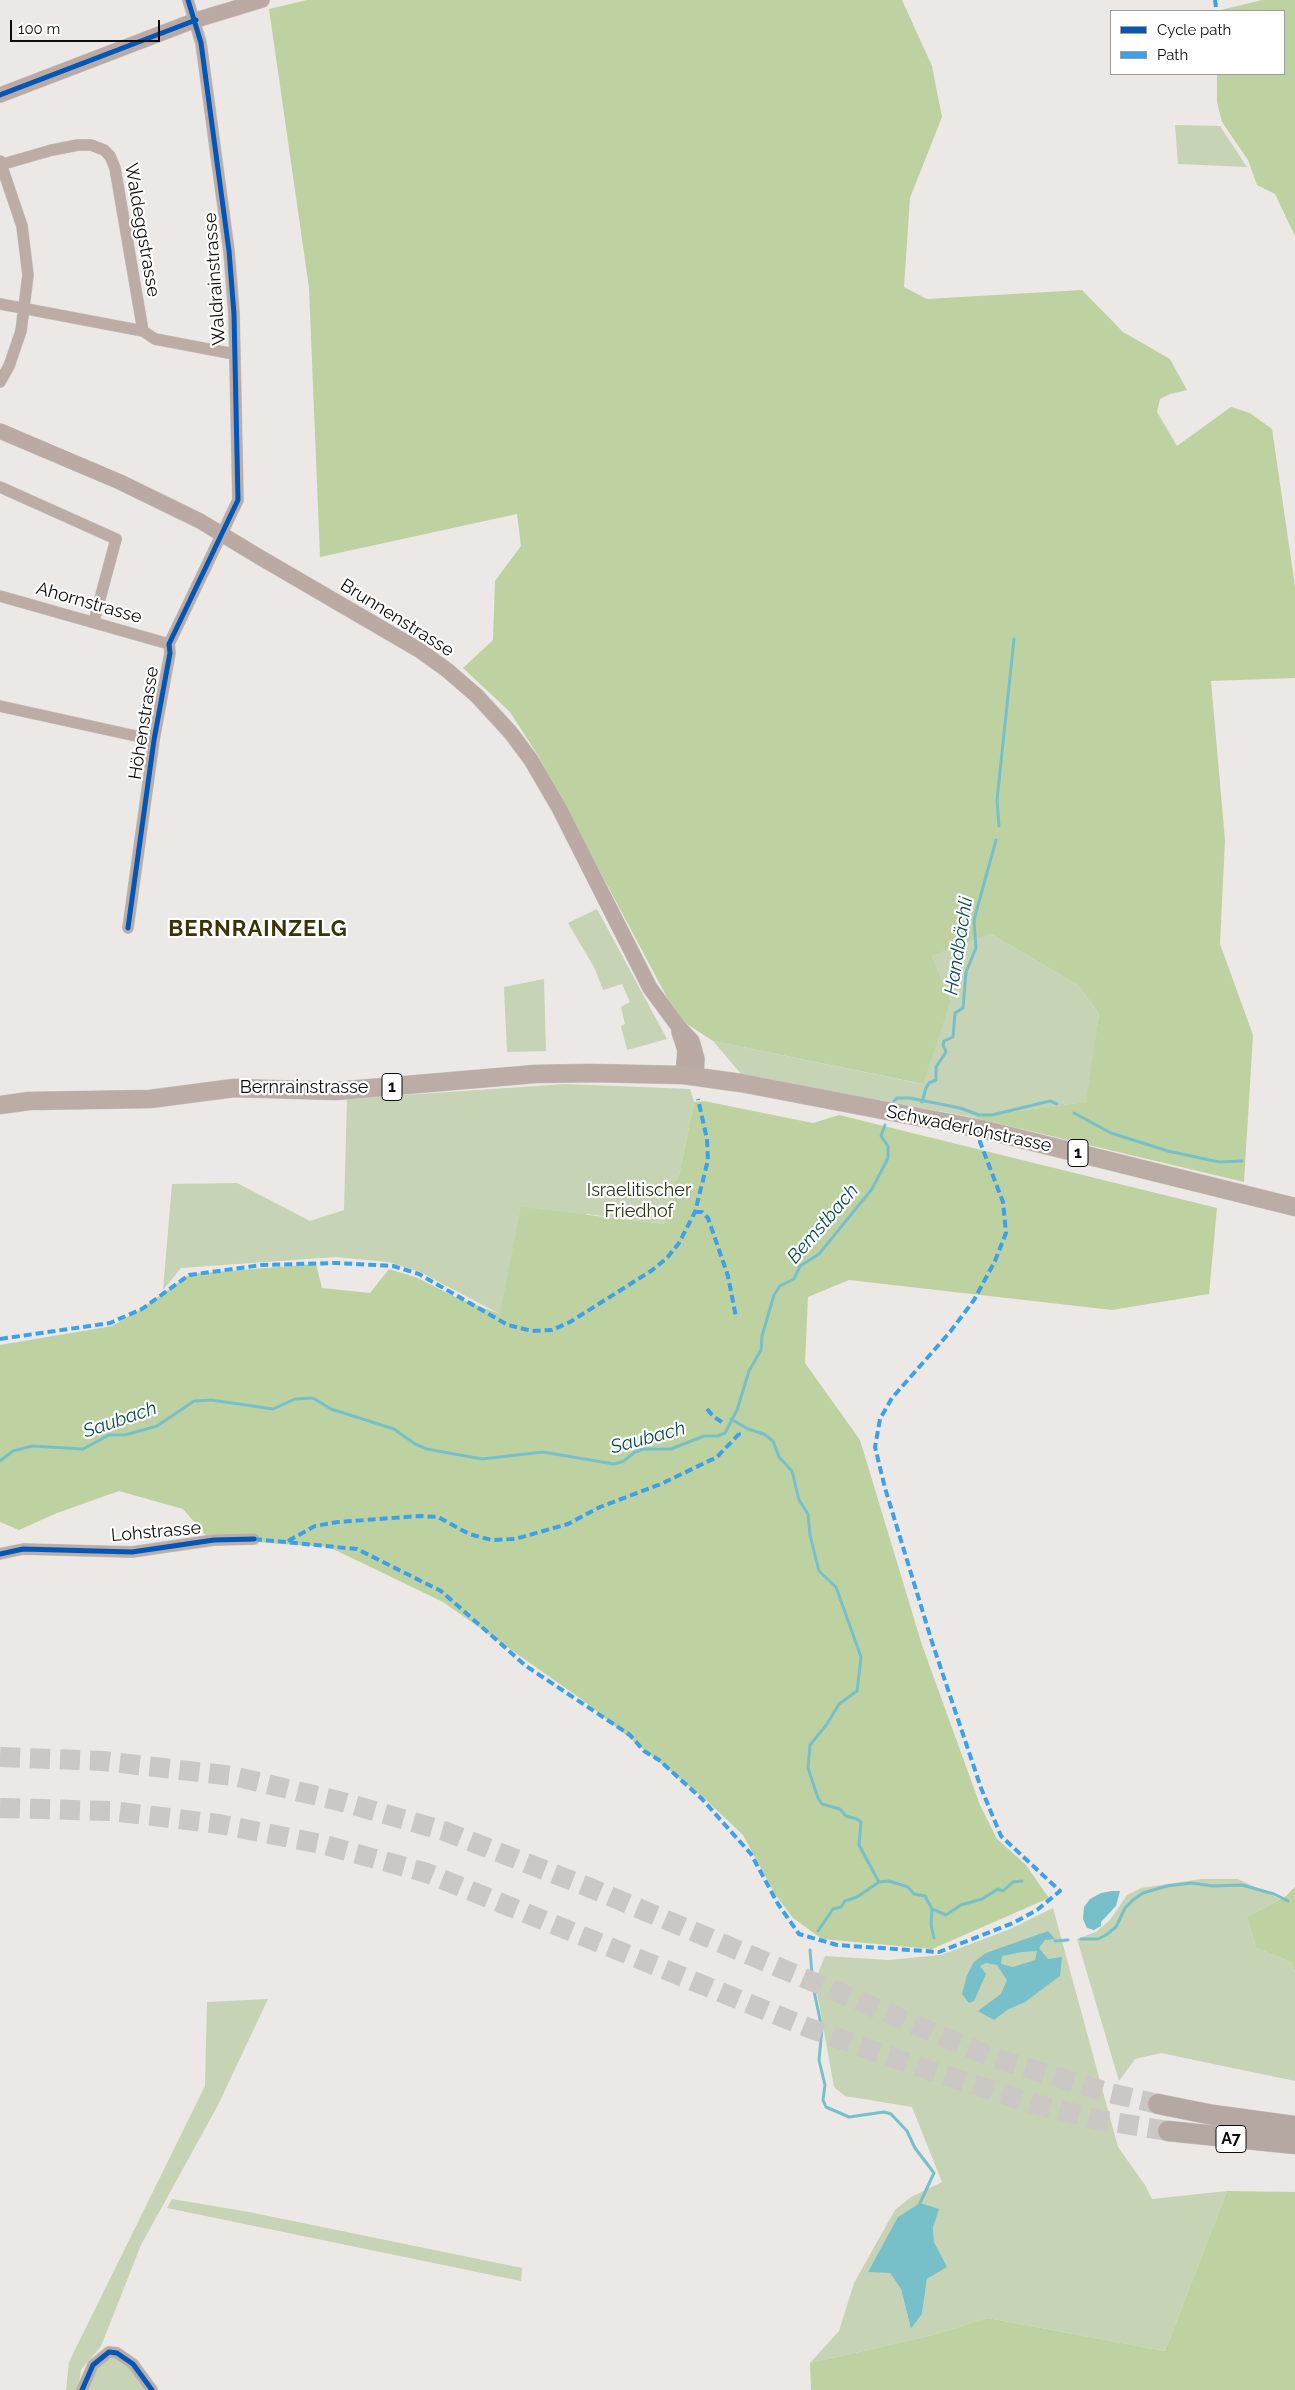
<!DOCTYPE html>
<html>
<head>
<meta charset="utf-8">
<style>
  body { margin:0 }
  #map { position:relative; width:1295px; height:2390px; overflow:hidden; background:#ebe8e6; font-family:Raleway,sans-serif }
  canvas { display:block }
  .legend { position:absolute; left:1110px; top:10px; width:175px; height:65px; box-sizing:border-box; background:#fff; border:1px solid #9f9e9e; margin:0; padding:6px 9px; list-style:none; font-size:15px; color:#0e0d0c }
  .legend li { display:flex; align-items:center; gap:10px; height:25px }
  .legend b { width:25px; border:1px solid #9f9e9e }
  .scale { position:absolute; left:10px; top:20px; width:150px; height:22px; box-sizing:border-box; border:2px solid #0e0d0c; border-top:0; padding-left:6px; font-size:15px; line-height:18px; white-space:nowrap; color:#0e0d0c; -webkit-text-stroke:4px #fff; paint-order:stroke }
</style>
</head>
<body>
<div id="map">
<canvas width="1295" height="2390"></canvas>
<ul class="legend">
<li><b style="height:6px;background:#0057b8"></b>Cycle path</li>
<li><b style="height:6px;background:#3da1e9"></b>Path</li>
</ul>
<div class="scale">100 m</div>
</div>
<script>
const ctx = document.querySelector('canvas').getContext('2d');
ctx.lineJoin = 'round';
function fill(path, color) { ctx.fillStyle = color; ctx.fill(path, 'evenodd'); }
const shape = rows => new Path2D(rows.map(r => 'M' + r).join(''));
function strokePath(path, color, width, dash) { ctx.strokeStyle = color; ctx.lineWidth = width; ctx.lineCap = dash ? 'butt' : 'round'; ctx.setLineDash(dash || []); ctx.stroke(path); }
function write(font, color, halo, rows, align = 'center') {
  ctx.font = font + ' Raleway,sans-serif'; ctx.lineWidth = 4.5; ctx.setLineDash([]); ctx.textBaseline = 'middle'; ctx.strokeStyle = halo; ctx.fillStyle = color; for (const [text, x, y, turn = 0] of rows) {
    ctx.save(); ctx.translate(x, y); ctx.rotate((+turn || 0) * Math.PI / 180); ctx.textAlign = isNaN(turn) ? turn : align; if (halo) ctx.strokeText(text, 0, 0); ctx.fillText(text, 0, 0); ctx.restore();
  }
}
const green = shape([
  [1175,125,1220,126,1247,167,1178,164],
  [597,909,667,1039,627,1050,621,1026,625,1024,621,1007,630,1002,622,984,603,990,595,969,568,923],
  [991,934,1078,985,1099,1014,1087,1102,971,1117,742,1075,713,1041,922,1084,951,1001,932,956],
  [544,979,546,1051,507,1052,504,987],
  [565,1084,690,1089,694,1102,679,1175,672,1186,665,1224,587,1214,500,1314,420,1272,388,1262,335,1257,181,1268,163,1290,172,1184,237,1183,310,1221,344,1210,347,1099],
  [1201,1879,1238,1879,1280,1899,1247,1917,1256,1948,1291,1962,1295,1972,1295,2081,1161,2053,1135,2059,1119,2081,1077,1939,1096,1932,1110,1920,1127,1895,1141,1888],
  [1053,1908,1118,2147,1145,2185,1152,2199,1227,2191,1165,2351,988,2318,933,2335,810,2363,839,2331,854,2283,895,2210,911,2197,942,2182,912,2107,845,2096,834,2087,815,1981,825,1956,889,1960,941,1955,1008,1930],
  [933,2227,934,2242,946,2267,927,2279,922,2314,911,2329,901,2289,890,2273,868,2271],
  [268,1999,218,2105,141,2245,101,2346,81,2370,78,2390,66,2390,69,2362,205,2086,207,2002],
  [172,2199,249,2212,522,2268,521,2281,167,2208],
  [118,2357,131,2366,148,2390,87,2390,92,2371,108,2358]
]);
const forest = shape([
  [307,0,902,0,932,66,942,117,910,198,904,287,927,299,1082,290,1123,332,1170,359,1187,390,1170,394,1160,399,1157,412,1177,446,1231,407,1250,413,1272,429,1295,586,1295,678,1211,681,1225,840,1220,944,1253,1035,1244,1182,971,1117,1086,1102,1099,1014,1078,985,991,934,932,956,951,1001,923,1084,713,1041,678,1018,539,757,510,712,463,668,493,640,495,581,521,546,517,514,320,557,309,288,269,9],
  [1262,0,1295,0,1295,236,1275,194,1257,185,1248,160,1222,122,1217,102,1217,74,1284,74,1284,11,1217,11],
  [704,1101,813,1123,839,1115,1217,1208,1209,1294,1112,1310,849,1280,808,1297,805,1363,860,1440,922,1645,980,1805,997,1839,1026,1865,1049,1898,932,1949,822,1939,793,1918,775,1894,743,1835,707,1801,584,1701,443,1602,329,1547,209,1539,183,1509,119,1491,57,1513,19,1530,0,1522,0,1345,112,1326,141,1309,190,1274,316,1264,322,1288,370,1293,389,1269,418,1278,457,1298,500,1314,521,1207,665,1224,672,1186,679,1175,694,1102],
  [1295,1887,1295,1972,1291,1962,1256,1948,1247,1917,1286,1896],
  [1227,2191,1295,2192,1295,2390,811,2390,810,2363,933,2335,988,2318,1165,2351]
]);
const water = shape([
  [1112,1891,1120,1891,1116,1906,1101,1922,1101,1926,1094,1930,1087,1928,1083,1919,1084,1907,1090,1899,1101,1893],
  [1048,1931,1055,1939,1045,1940,1039,1948,1048,1959,1062,1957,1060,1976,1025,2002,1007,2010,994,2020,978,2011,1001,1994,1007,1980,997,1965,986,1963,980,1966,986,1974,974,2001,969,2003,962,1994,967,1975,974,1962,986,1953],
  [1022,1952,1037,1951,1035,1960,1013,1967,1001,1964,1002,1956],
  [920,2203,939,2209,933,2227,934,2242,947,2267,927,2279,922,2314,911,2329,901,2289,890,2273,868,2272,898,2217]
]);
const stream = shape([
  [999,826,997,800,1014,639],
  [894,1101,897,1098,910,1098,960,1108,979,1115,992,1115,1050,1101,1057,1104],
  [922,1102,926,1088,929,1083,936,1080,936,1067,946,1052,943,1045,944,1041,953,1037,955,1013,963,1008,966,972,976,948,974,920,996,840],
  [1074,1113,1111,1133,1168,1151,1219,1162,1242,1161],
  [731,1419,748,1429,764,1434,773,1441,779,1457,792,1471,799,1500,808,1514,810,1535,819,1571,836,1587,861,1657,857,1691,839,1704,827,1724,810,1745,808,1768,818,1798,822,1804,840,1809,846,1816,857,1819,861,1822,859,1845,879,1882,857,1897,845,1901,841,1907,833,1909,818,1931],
  [0,1461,13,1451,32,1446,83,1449,109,1435,125,1435,157,1426,194,1401,211,1400,273,1409,295,1399,313,1398,331,1409,394,1429,415,1444,427,1449,482,1459,543,1452,614,1464,624,1461,635,1452,644,1449,671,1449,704,1436,718,1436,725,1433,737,1410,749,1371,761,1350,762,1336,774,1295,780,1286,794,1279,800,1266,819,1254,872,1189,888,1158,888,1146,881,1136,885,1125],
  [879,1882,889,1881,908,1887,914,1894,925,1896,932,1909,946,1915,961,1905,982,1899,998,1889,1003,1891,1013,1882,1022,1881],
  [932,1909,931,1925,934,1938],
  [1081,1939,1098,1939,1106,1935,1116,1927,1125,1908,1133,1900,1143,1893,1167,1886,1191,1883,1213,1886,1242,1885,1274,1894,1288,1901],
  [1055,1941,1068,1940],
  [810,1950,813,1986,822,2029,819,2060,825,2085,823,2100,826,2107,849,2117,884,2112,891,2114,907,2131,915,2148,934,2173,920,2203]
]);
const highwayTunnel = shape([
  [0,1757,103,1761,233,1776,339,1801,444,1831,588,1887,994,2058,1110,2093,1158,2104],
  [0,1808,112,1811,219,1824,321,1844,427,1873,809,2028,931,2071,1035,2104,1100,2120,1168,2131]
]);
const street = shape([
  [0,161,22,226,28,275,21,331,9,366,0,382],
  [0,165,52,150,78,145,91,145,104,150,110,156,115,168,143,331,155,339,234,354],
  [0,304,143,331],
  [0,487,116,539,94,621],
  [0,596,169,644],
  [0,706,154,740],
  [128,928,154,740,170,653,169,644,238,500,234,314,229,251,201,43,188,0],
  [0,1554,23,1549,132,1552,214,1540,254,1539],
  [82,2390,93,2365,109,2352,117,2353,133,2364,152,2390]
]);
const secondary = shape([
  [0,95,196,20,262,0],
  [0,431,120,482,200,521,256,555,419,650,447,670,477,696,511,733,531,760,559,808,650,988,678,1026,692,1041,697,1059,696,1077],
  [679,1032,685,1050,683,1075]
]);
const primary = shape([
  [0,1105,29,1101,150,1099,234,1088,336,1091,535,1074,591,1073,683,1075,741,1083,981,1129,1295,1207]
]);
const highway = shape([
  [1158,2104,1213,2115,1295,2126],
  [1168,2131,1295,2144]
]);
const quiet = shape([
  [1215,0,1216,7],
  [695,1212,702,1212,708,1218,728,1276,736,1317],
  [0,1339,110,1323,142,1309,189,1275,262,1265,336,1263,393,1266,419,1274,508,1325,532,1331,552,1330,570,1322,651,1271,667,1258,679,1243,695,1212,708,1160,707,1139,698,1099],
  [707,1409,713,1416,723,1423],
  [254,1539,357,1549,441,1591,526,1666,630,1735,644,1751,659,1760,702,1799,751,1854,778,1904,799,1934,837,1945,939,1952,1013,1923,1037,1910,1060,1891,1001,1836,981,1788,932,1642,885,1488,875,1447,880,1419,892,1398,950,1332,974,1300,995,1261,1006,1233,1003,1202,980,1142,981,1129],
  [288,1541,315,1526,338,1522,420,1516,438,1517,469,1534,492,1540,515,1539,568,1524,600,1507,661,1484,717,1457,739,1434,736,1431]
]);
const cycleway = shape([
  [0,95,196,20],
  [128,928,154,740,170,653,169,644,238,500,234,314,229,251,201,43,188,0],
  [0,1554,23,1549,132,1552,214,1540,254,1539],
  [82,2390,93,2365,109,2352,117,2353,133,2364,152,2390]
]);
const shields = [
  [392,1087,20],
  [1078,1153,20],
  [1231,2139,30]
];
const shieldNames = [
  ["1",392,1087],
  ["1",1078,1153],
  ["A7",1231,2139]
];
const streetNames = [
  ["Waldeggstrasse",142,230,80],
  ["Waldrainstrasse",215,279,-94],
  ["Ahornstrasse",89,603,16],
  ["Brunnenstrasse",397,618,32],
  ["Höhenstrasse",144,723,-81],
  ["Bernrainstrasse",304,1088],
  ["Schwaderlohstrasse",969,1129,12],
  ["Lohstrasse",156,1532,-5]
];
const parkNames = [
  ["Israelitischer",639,1191],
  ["Friedhof",639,1212]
];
const waterNames = [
  ["Handbächli",959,946,-81],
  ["Bemstbach",823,1224,-49],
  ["Saubach",120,1420,-19],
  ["Saubach",648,1438,-15]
];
const districtNames = [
  ["BERNRAINZELG",258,929]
];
fill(green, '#c6d3b4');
fill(forest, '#bed2a1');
fill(water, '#77c0ca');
strokePath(stream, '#77c0ca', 3);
strokePath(highwayTunnel, '#cac7c5', 20, [20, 10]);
strokePath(street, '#c7c5c4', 12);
strokePath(secondary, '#c7c5c4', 16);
strokePath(primary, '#c7c5c4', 19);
strokePath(highway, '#c7c5c4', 21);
strokePath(street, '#bcaca5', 11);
strokePath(secondary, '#bbaaa3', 15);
strokePath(primary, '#bbaca6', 18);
strokePath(highway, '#b5a8a2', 20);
strokePath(quiet, '#3da1e9', 4, [8, 4]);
strokePath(cycleway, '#0057b8', 5);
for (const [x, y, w] of shields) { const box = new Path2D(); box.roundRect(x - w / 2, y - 13.5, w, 27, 4); ctx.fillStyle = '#fff'; ctx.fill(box); strokePath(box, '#0e0d0c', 1); }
write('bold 16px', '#0e0d0c', null, shieldNames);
write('18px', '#0e0d0c', '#fff', streetNames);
write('18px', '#293915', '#fff', parkNames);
write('italic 19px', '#0d4c54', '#fff', waterNames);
ctx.letterSpacing = '1px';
write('bold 22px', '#3b3308', '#fff', districtNames);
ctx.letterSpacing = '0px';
</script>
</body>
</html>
